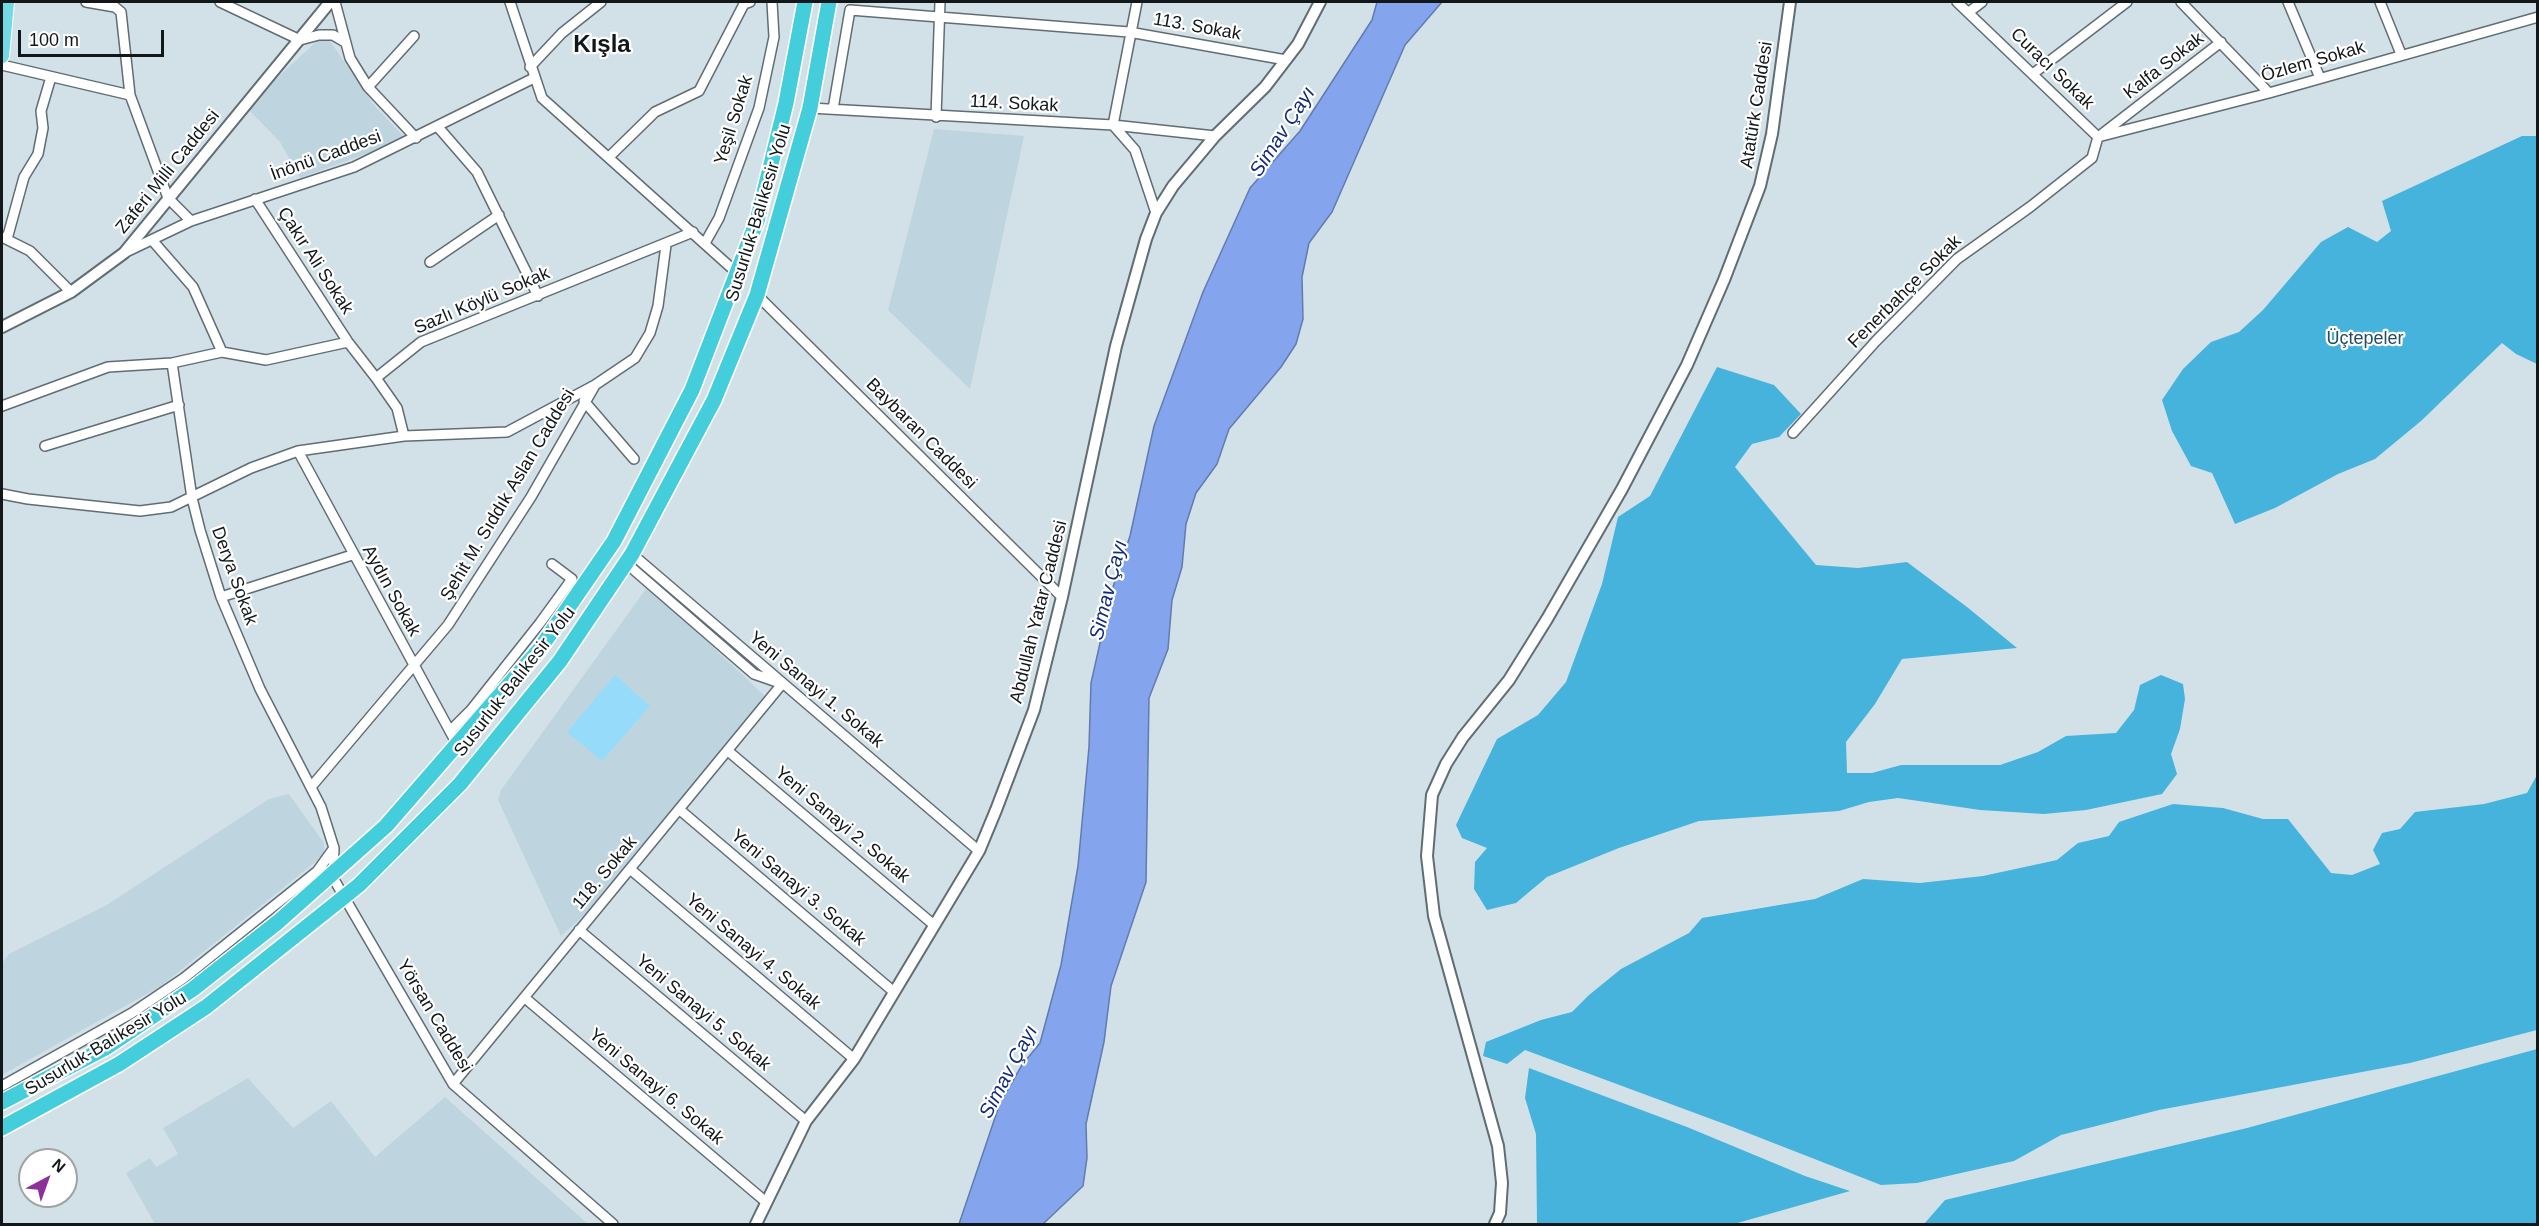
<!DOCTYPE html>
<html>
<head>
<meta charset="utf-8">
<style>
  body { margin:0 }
  #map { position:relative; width:2539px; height:1226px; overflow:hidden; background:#d2e1e8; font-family:Helvetica,sans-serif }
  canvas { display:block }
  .frame { position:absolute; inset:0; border:3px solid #12181a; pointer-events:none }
  .north { position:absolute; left:18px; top:1148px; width:60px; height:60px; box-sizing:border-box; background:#fff; border:2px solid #a0a3a3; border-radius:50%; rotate:41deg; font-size:16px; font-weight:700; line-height:24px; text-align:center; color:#12181a }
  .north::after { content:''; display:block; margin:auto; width:21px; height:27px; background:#8e3099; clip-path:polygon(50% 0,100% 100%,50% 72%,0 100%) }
  .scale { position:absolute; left:18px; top:30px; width:146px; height:27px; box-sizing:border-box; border:3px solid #12181a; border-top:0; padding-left:8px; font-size:18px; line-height:21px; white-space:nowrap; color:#12181a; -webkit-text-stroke:4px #fff; paint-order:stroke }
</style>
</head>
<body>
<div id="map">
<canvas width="2539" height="1226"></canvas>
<div class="frame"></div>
<div class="north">N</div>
<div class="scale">100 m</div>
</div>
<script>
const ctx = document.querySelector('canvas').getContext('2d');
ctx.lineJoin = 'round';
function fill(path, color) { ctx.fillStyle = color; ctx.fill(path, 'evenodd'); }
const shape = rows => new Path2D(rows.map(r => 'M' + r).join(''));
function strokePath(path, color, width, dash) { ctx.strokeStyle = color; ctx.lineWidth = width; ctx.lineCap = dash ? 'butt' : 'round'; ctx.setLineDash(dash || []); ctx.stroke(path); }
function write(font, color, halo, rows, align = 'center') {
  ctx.font = font + ' Helvetica,sans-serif'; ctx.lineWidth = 4.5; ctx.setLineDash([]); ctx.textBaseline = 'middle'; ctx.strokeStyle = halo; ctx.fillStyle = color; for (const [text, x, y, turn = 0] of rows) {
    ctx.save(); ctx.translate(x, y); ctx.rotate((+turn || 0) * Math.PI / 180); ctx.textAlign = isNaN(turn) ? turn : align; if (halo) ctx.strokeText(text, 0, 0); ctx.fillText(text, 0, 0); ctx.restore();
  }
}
const built = shape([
  [318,40,330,41,374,105,406,139,300,178,280,142,249,110,276,79],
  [934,129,1024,136,970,389,888,310],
  [648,586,767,698,592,908,561,936,498,800,501,790],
  [289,794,324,843,324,855,161,986,2,1075,2,963,9,954,105,906,269,799],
  [248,1078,293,1128,331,1101,375,1157,445,1097,588,1224,155,1224,126,1173,150,1158,156,1167,178,1154,163,1128]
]);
const green = shape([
  [615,675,650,706,602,761,567,732]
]);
const forest = shape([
  [2522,136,2537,136,2537,364,2516,354,2502,343,2421,421,2375,459,2338,474,2275,508,2235,524,2212,473,2191,466,2172,431,2162,400,2183,369,2211,342,2239,332,2263,310,2321,242,2348,227,2377,242,2391,231,2382,201],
  [1717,367,1774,385,1801,414,1779,437,1752,444,1735,467,1816,565,1858,568,1907,562,1967,607,2017,648,1902,659,1875,704,1846,742,1847,773,1872,773,1901,765,2000,765,2038,752,2066,736,2116,733,2134,710,2140,685,2161,675,2183,684,2185,699,2180,729,2171,754,2177,774,2162,794,2086,810,2044,814,1980,810,1898,798,1869,802,1839,811,1699,821,1619,848,1547,877,1516,903,1487,910,1474,889,1475,862,1487,848,1462,838,1456,825,1497,739,1538,715,1566,682,1602,584,1618,517,1650,496],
  [2537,775,2537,1030,2410,1063,2159,1110,2061,1135,2014,1161,1917,1183,1881,1185,1730,1126,1525,1050,1507,1064,1483,1056,1486,1042,1541,1020,1572,1012,1589,995,1621,969,1689,933,1702,918,1815,899,1863,879,1920,883,1983,876,2057,860,2078,843,2109,836,2119,822,2173,804,2223,808,2263,819,2288,819,2331,873,2352,875,2380,864,2373,850,2382,833,2400,829,2415,812,2484,804,2527,793],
  [2537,1049,2537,1224,1924,1224,1945,1200,2247,1128],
  [1529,1068,1687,1127,1805,1176,1850,1191,1734,1224,1537,1224,1536,1134,1525,1098]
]);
const water = shape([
  [1377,2,1442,2,1405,45,1332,212,1309,243,1302,277,1303,319,1296,344,1281,367,1229,429,1217,464,1196,493,1186,524,1182,567,1172,600,1168,649,1149,698,1146,882,1111,986,1104,1042,1086,1124,1087,1158,1083,1186,1043,1224,959,1224,1000,1103,1022,1065,1040,1043,1061,965,1078,866,1089,747,1091,683,1112,590,1130,536,1154,426,1203,292,1250,188,1300,131,1372,20,1377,2]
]);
const minor = shape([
  [86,2,115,7,121,12,130,95],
  [220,2,300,40,319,35,333,35,345,42],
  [335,2,350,58,368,87,416,138],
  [510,2,542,98,737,273],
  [1137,2,1113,125,1135,150,1156,213],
  [1957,2,2098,137],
  [2181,2,2269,93],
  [2288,2,2320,78],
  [2380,2,2401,54],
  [1969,12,1982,2],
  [2,65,130,95,168,198,191,221],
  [530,67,562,33,601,2],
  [2034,73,2127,2],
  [368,87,414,36],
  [810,108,1113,125,1215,136],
  [833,109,850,10,1129,32,1286,60],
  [936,117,940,2],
  [438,127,477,172,538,296],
  [2102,134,2221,42],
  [2098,137,2269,93,2538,17],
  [609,157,655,112,699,91,744,4,750,2],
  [255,199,348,342],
  [2,237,30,251,71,292],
  [7,239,24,177,38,154,43,128,41,111,51,77],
  [152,240,193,287,222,352,266,360,348,342,376,378,421,342,693,232],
  [705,243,719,218,759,108,774,37,772,2],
  [126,252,191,221,354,167,534,78],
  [430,262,499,215],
  [757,295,1062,597],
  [172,363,192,498,200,530,221,597,260,689,321,807,334,848,333,873],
  [376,378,397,408,404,436],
  [584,401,634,459],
  [2,406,108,367,172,363,222,352],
  [1793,433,1876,341,1957,259,2030,207,2092,158,2098,137],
  [45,446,179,405],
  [298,451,458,746],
  [2,494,28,499,140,511,171,507,251,468,298,451,404,436,507,432,595,385,635,358,650,333,658,306,666,245],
  [632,554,979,851],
  [626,563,754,674,777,682],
  [221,597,352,555],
  [450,731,471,710,540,623,572,579,552,564],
  [728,751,934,925],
  [311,787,448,625,531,497,594,387],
  [680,810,894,992],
  [630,869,854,1059],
  [316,873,334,848],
  [579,930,806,1121],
  [525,998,766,1202],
  [453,1084,782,684],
  [2,1086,132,1013,184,978,315,873,325,871,332,876,453,1084,613,1224]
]);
const tertiary = shape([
  [2,327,71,292,124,253,330,2],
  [756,1224,806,1121,854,1059,979,851,996,810,1034,710,1062,597,1116,346,1146,239,1156,213,1173,186,1215,136,1265,87,1298,44,1320,2],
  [1495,1224,1500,1213,1502,1183,1498,1146,1434,916,1427,856,1432,795,1446,764,1463,737,1509,680,1547,619,1622,489,1687,365,1724,280,1760,186,1772,134,1790,2]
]);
const primary = shape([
  [2,56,7,2]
]);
const trunk = shape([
  [2,1102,107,1047,193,989,278,922,386,826,539,650,614,541,692,390,757,221,786,103,805,2],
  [2,1128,119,1064,206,1007,359,885,460,784,560,661,632,554,714,400,757,295,810,108,829,2]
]);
const streetNames = [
  ["113. Sokak",1197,27,10],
  ["Özlem Sokak",2313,62,-16],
  ["Kalfa Sokak",2164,66,-38],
  ["Curacı Sokak",2052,69,44],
  ["114. Sokak",1014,104,3],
  ["Atatürk Caddesi",1757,105,-81],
  ["Yeşil Sokak",734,120,-73],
  ["İnönü Caddesi",326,156,-20],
  ["Zaferi Milli Caddesi",168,172,-51],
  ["Susurluk-Balıkesir Yolu",759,213,-73],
  ["Çakır Ali Sokak",315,261,57],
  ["Fenerbahçe Sokak",1905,292,-45],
  ["Sazlı Köylü Sokak",482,301,-23],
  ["Baybaran Caddesi",921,434,45],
  ["Şehit M. Sıddık Aslan Caddesi",508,495,-59],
  ["Derya Sokak",234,576,70],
  ["Aydın Sokak",391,591,61],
  ["Abdullah Yatar Caddesi",1039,612,-76],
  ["Susurluk-Balıkesir Yolu",515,682,-52],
  ["Yeni Sanayi 1. Sokak",816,690,40],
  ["Yeni Sanayi 2. Sokak",842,825,40],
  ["118. Sokak",605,873,-50],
  ["Yeni Sanayi 3. Sokak",798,888,40],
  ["Yeni Sanayi 4. Sokak",753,952,40],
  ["Yeni Sanayi 5. Sokak",703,1013,40],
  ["Yörsan Caddesi",434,1016,59],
  ["Susurluk-Balıkesir Yolu",106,1044,-31],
  ["Yeni Sanayi 6. Sokak",656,1087,40]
];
const parkNames = [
  ["Üçtepeler",2365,339]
];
const waterNames = [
  ["Simav Çayı",1283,132,-57],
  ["Simav Çayı",1109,590,-76],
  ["Simav Çayı",1009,1072,-62]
];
const districtNames = [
  ["Kışla",602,45]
];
fill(built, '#bed5e0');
fill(green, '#96dcfa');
fill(forest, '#46b3dc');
fill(water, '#84a5ee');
strokePath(water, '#627bae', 1.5);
strokePath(minor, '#606d73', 12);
strokePath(tertiary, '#606d73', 14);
strokePath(primary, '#fff', 16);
strokePath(trunk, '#fff', 18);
strokePath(minor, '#fff', 9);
strokePath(tertiary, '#fff', 10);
strokePath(primary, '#73dae5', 14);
strokePath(trunk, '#44cedc', 15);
write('18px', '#12181a', '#fff', streetNames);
write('18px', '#224f61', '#fff', parkNames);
write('italic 20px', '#112b7e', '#fff', waterNames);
write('bold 24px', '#12181a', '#fff', districtNames);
</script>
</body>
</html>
